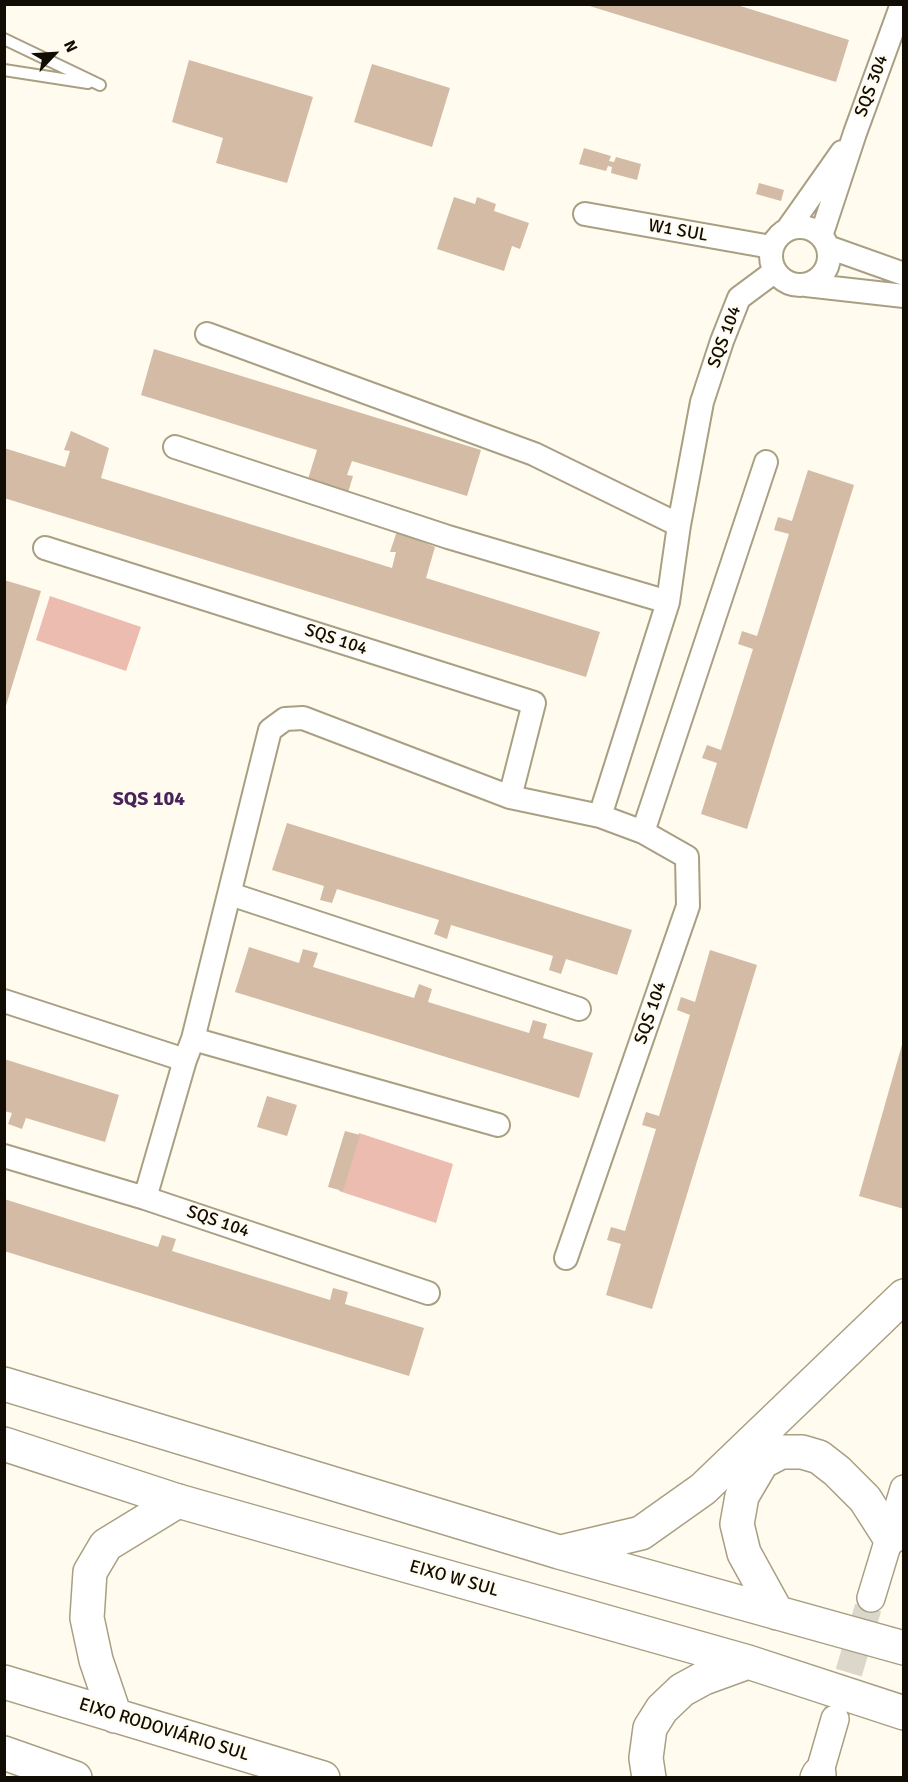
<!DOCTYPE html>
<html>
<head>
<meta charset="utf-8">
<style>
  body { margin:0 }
  #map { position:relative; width:908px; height:1782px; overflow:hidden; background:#fffbee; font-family:Signika,sans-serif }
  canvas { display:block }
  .frame { position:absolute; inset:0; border:6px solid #110d04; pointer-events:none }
  .north { position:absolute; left:24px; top:24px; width:60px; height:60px; -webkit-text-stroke:4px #fffbee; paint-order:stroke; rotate:65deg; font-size:16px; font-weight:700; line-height:24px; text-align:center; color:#110d04 }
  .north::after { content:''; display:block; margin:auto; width:21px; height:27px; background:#110d04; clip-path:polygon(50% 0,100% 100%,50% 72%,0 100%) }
</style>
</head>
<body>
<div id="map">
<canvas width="908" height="1782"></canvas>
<div class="frame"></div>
<div class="north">N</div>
</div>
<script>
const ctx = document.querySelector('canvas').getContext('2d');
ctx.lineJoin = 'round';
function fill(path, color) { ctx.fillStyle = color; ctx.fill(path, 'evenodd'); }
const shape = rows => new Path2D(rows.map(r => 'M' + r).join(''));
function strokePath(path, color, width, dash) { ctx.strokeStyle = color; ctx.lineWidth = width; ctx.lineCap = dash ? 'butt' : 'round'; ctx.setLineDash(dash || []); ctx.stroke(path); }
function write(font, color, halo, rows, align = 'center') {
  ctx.font = font + ' Signika,sans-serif'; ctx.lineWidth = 4.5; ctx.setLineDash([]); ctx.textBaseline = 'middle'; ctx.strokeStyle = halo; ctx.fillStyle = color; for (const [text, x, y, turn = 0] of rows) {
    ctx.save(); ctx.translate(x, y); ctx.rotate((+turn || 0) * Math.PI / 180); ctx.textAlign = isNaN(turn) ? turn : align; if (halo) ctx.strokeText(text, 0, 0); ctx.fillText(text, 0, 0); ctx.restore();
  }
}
const green = shape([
  [50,596,141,627,126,671,36,640],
  [359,1133,453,1164,436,1223,339,1191]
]);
const building = shape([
  [583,4,734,4,849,40,836,82],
  [189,60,313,97,287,183,216,163,223,138,172,122],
  [372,64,450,88,432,147,354,122],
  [584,148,611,156,609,161,614,162,616,157,641,164,637,180,611,173,612,167,608,166,606,171,579,164],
  [759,183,784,190,781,201,756,194],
  [454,197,475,204,477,197,496,204,494,211,529,223,520,249,512,246,504,271,437,249],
  [154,349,481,450,467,496,352,461,347,475,353,476,347,496,308,479,317,450,141,395],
  [71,431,109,448,101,478,392,568,396,552,390,552,397,531,435,547,426,578,600,632,586,677,4,498,4,448,65,467,70,451,64,450],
  [808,470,854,485,747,829,701,814,717,763,702,758,707,745,721,750,753,649,738,644,742,631,757,636,789,534,774,530,778,517,792,521],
  [4,580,41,591,5,709,4,709],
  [287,823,632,930,617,975,566,959,561,974,549,970,553,956,451,925,447,939,434,934,439,920,337,889,332,903,320,900,324,886,272,870],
  [249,947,299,963,303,949,318,953,313,967,414,998,419,984,432,989,428,1002,529,1033,533,1020,547,1024,543,1038,593,1053,579,1098,235,992],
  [710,950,757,965,652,1309,606,1295,621,1244,607,1240,611,1227,625,1231,656,1129,642,1125,646,1112,659,1116,690,1015,677,1010,681,997,695,1002],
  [903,1041,904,1041,904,1209,859,1196],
  [4,1059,119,1095,105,1142,26,1118,22,1129,8,1124,12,1113,4,1111],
  [267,1096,297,1105,287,1136,257,1127],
  [345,1131,360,1135,343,1191,328,1187],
  [4,1199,158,1247,162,1235,176,1239,172,1251,330,1300,333,1288,348,1292,345,1304,424,1328,409,1376,4,1251]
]);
const tertiaryTunnel = shape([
  [837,1712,871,1598]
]);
const service = shape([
  [4,39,100,85],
  [4,70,88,83]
]);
const minor = shape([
  [585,214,771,247],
  '771 256a29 29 0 1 1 58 0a29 29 0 1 1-58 0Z',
  [787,230,842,152],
  [821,236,855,133,902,4],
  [828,247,904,274],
  [806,285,904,296],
  [207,334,534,454,679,525],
  [175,447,448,537,668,602],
  [45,548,534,703,510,797],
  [600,816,668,602,679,525,702,402,722,341,739,298,774,272],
  [643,832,766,462],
  [230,894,579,1009],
  [4,1001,185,1060],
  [193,1039,498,1125],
  [4,1156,145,1198,428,1293],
  [145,1198,185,1060,193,1039,270,730,285,719,303,718,510,797,600,816,643,832,687,857,688,906,566,1258]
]);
const tertiary = shape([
  [871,1598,904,1489],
  [818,1778,835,1719]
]);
const primary = shape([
  [4,1384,559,1552,904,1648],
  [4,1444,178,1501,748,1662,904,1713],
  [561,1552,641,1533,703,1489,904,1296],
  [777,1613,744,1553,737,1524,742,1496,762,1462,781,1452,802,1452,819,1457,837,1471,865,1499,890,1538,904,1529],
  [649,1778,646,1758,650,1728,662,1709,682,1690,704,1678,748,1662],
  [817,1778,819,1774]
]);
const trunk = shape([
  [4,1682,323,1778],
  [115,1716,96,1660,87,1618,90,1572,106,1545,178,1501],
  [4,1753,75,1778]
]);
const streetNames = [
  ["SQS 304",872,86,-70],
  ["W1 SUL",678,231,10],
  ["SQS 104",725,337,-70],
  ["SQS 104",336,640,18],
  ["SQS 104",651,1013,-71],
  ["SQS 104",218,1222,19],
  ["EIXO W SUL",454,1579,16],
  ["EIXO RODOVIÁRIO SUL",164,1730,17]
];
const neighbourhoodNames = [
  ["SQS 104",149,800]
];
fill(green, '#ebbcaf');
fill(building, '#d4bba5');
strokePath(tertiaryTunnel, '#dbd7cb', 27, [27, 14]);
strokePath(service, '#a99f82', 14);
strokePath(minor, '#a99f82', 26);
strokePath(tertiary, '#a99f82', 30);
strokePath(primary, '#a99f82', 36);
strokePath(trunk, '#a99f82', 36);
strokePath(service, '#fff', 10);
strokePath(minor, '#fff', 22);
strokePath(tertiary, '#fff', 27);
strokePath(primary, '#fff', 33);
strokePath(trunk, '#fff', 33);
write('18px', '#110d04', '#fffbee', streetNames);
write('bold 20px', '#48235a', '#fffbee', neighbourhoodNames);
</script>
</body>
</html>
